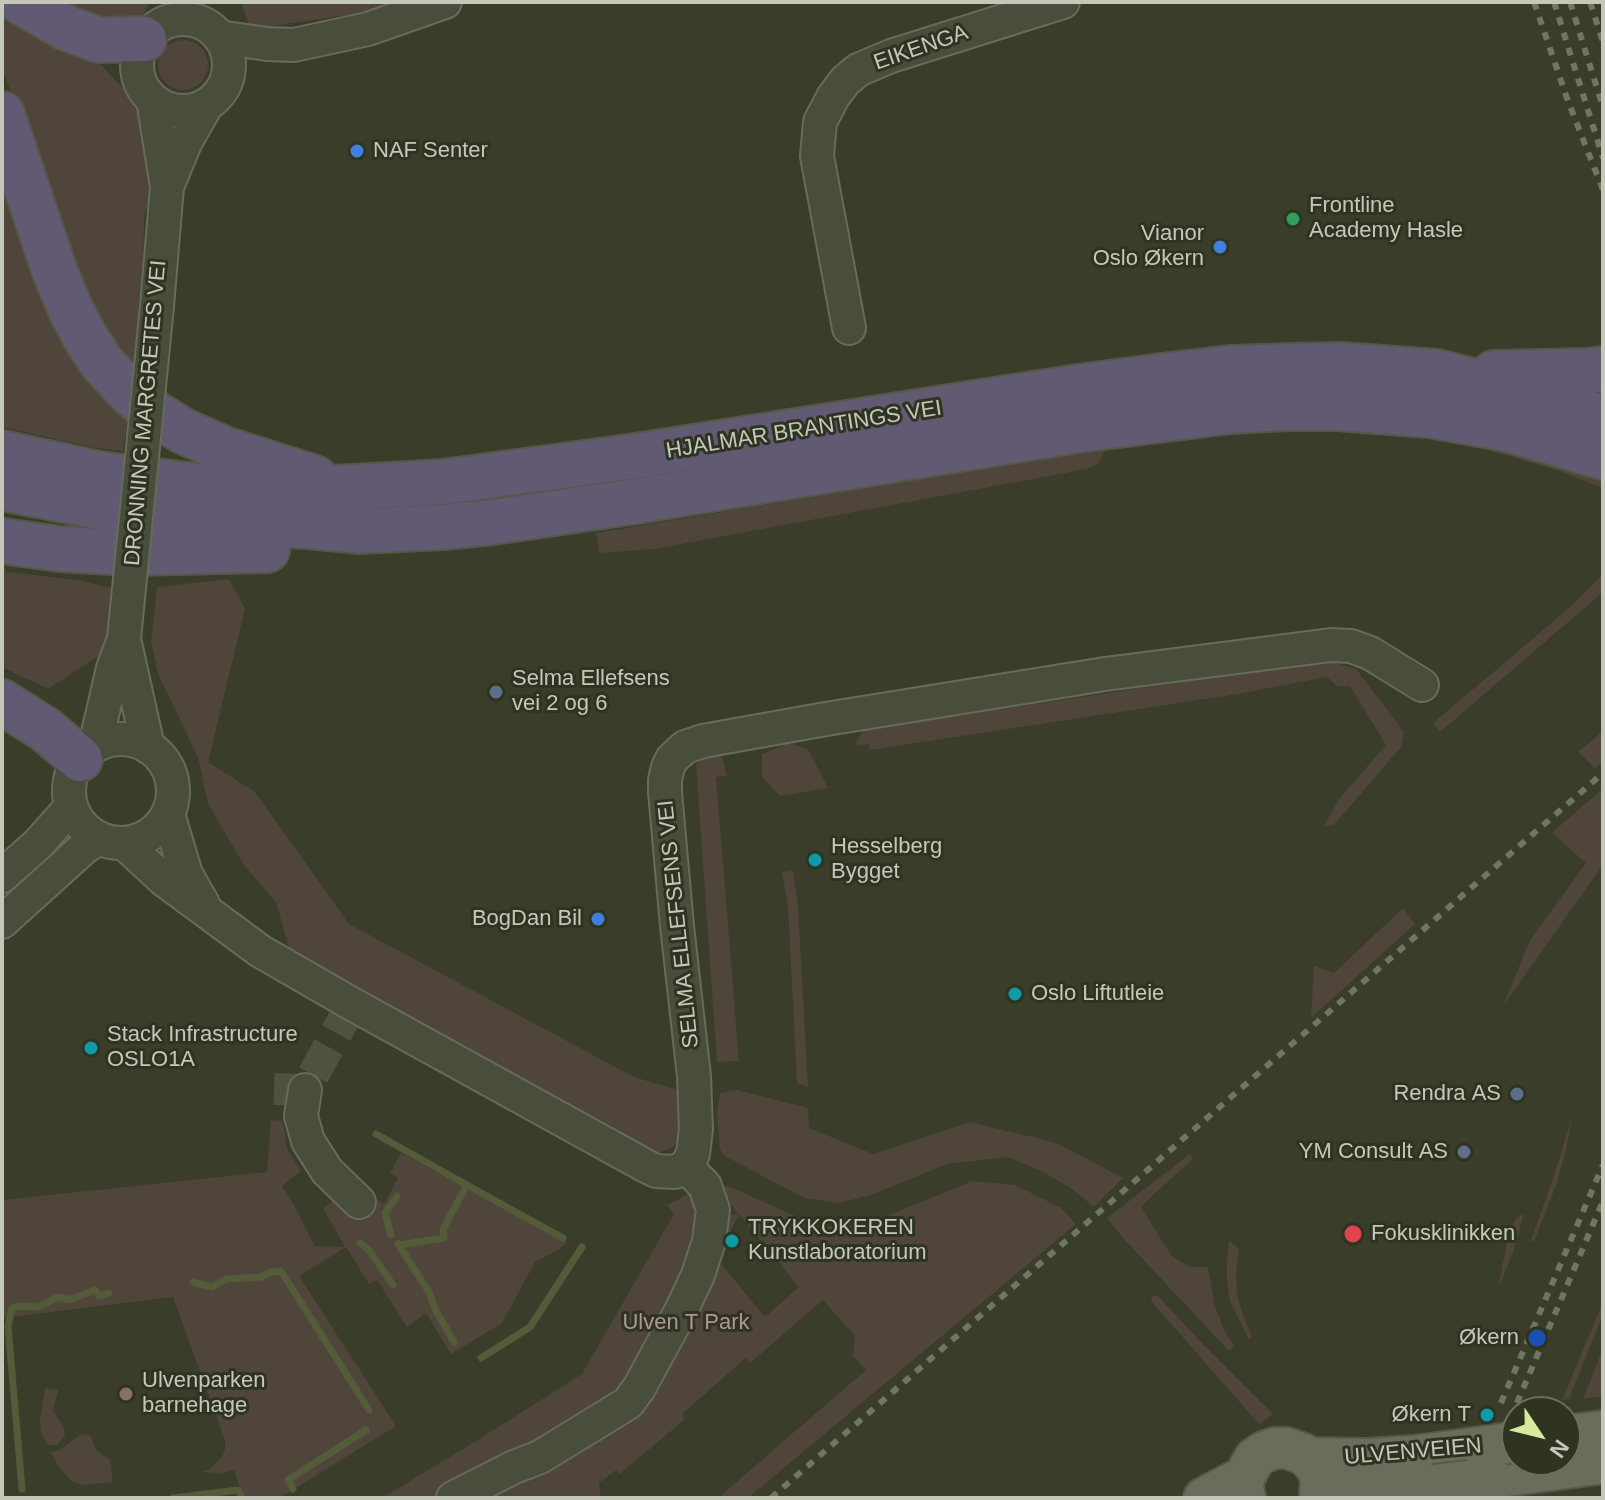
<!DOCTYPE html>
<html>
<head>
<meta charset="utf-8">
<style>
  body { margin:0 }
  #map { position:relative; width:1605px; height:1500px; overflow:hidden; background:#393d29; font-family:Arial,sans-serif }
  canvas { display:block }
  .frame { position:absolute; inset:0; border:4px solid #c4c8b9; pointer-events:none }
  .north { position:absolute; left:1501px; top:1396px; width:80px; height:80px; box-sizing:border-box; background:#2f3321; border:2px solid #6b6f5e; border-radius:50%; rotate:125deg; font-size:22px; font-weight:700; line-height:32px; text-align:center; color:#c4c8b9 }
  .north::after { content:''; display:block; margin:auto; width:28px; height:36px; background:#d6eb9b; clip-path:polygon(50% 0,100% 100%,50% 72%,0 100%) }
</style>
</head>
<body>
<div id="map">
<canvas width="1605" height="1500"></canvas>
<div class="frame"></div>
<div class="north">N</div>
</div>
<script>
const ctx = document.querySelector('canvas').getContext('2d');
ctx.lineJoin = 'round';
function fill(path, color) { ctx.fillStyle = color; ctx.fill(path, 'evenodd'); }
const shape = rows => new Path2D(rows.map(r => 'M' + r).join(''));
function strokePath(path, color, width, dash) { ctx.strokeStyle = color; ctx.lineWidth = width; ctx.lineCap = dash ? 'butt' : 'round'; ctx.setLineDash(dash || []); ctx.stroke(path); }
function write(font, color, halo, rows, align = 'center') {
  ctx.font = font + ' Arial,sans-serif'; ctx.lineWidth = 6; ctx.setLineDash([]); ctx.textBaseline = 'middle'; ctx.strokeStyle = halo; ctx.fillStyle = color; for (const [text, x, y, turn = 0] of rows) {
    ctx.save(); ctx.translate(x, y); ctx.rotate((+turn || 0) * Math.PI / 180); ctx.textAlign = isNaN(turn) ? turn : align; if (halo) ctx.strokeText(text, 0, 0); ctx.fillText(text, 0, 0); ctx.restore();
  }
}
const green = shape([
  [40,2,150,2,143,14,135,20,121,25],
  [241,2,396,2,369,12,264,27,249,25],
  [2,3,101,65,124,89,146,123,151,157,148,206,144,216,143,279,132,375,101,335,2,68],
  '158 65a25 25 0 1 1 50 0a25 25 0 1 1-50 0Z',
  [2,156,129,410,123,451,96,448,2,427],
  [1488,445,1560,464,1603,480,1603,488,1557,470,1487,450],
  [1106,448,1099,463,1087,469,654,549,599,553,596,533],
  [2,564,7,572,77,580,112,588,106,651,48,689,2,667],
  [1603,574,1603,592,1440,732,1433,723,1568,609],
  [229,579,245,609,208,762,255,792,349,924,634,1077,682,1091,681,1131,674,1146,655,1155,291,955,276,902,244,865,208,804,198,757,158,674,151,642,157,587],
  [1326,660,1356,669,1404,732,1401,747,1334,825,1324,826,1339,799,1386,745,1350,686,1337,686,1327,677,1238,694,870,750,869,744,855,745,863,730],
  [1603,731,1603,761,1595,768,1578,752],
  [789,743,808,749,828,788,780,796,762,777,762,754],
  [708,753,722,757,727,776,716,777,739,1061,717,1062,696,764],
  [1603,788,1603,865,1503,1006,1530,940,1586,863,1552,833],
  [793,870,798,906,808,1087,797,1083,788,906,782,872],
  [1403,908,1415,924,1311,1018,1314,966,1334,973],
  [737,1090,808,1108,809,1128,873,1154,970,1122,1057,1143,1123,1178,1094,1207,1072,1189,1043,1172,1008,1157,947,1164,871,1195,840,1203,804,1198,723,1155,720,1149,717,1114,720,1093],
  [1572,1117,1567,1145,1557,1183,1534,1242,1531,1240,1552,1182],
  [271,1120,283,1121,287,1149,301,1171,282,1186,295,1207,315,1246,345,1247,323,1208,333,1201,353,1205,371,1196,384,1204,398,1178,390,1173,401,1153,567,1242,560,1249,535,1262,502,1323,451,1354,426,1313,407,1327,377,1280,369,1284,346,1247,299,1276,396,1426,281,1497,243,1498,234,1470,220,1474,200,1471,209,1470,222,1457,225,1449,225,1440,173,1297,2,1318,2,1200,267,1172],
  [1190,1154,1193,1159,1153,1195,1141,1207,1171,1255,1190,1267,1208,1267,1215,1306,1225,1332,1234,1346,1229,1351,1122,1237,1107,1218],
  [972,1181,1015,1185,1061,1208,1076,1224,748,1498,718,1498,866,1370,853,1356,855,1336,823,1300,750,1363,746,1358,682,1414,685,1419,620,1474,616,1470,599,1483,601,1498,382,1498,468,1446,582,1374,674,1214,667,1205,693,1192,704,1218,738,1214,723,1194,726,1185,820,1227,863,1226],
  [739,1214,799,1287,765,1317,717,1259],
  [1524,1213,1514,1250,1498,1289,1509,1231,1516,1219],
  [1229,1241,1239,1249,1236,1274,1237,1294,1243,1315,1252,1337,1249,1340,1230,1301,1227,1280,1227,1259],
  [1157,1295,1199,1340,1273,1414,1259,1424,1151,1301,1152,1296],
  [1603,1302,1603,1314,1569,1399,1562,1400],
  [1603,1348,1603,1396,1583,1399],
  [45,1388,58,1390,53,1411,64,1427,65,1436,57,1445,48,1445,41,1432,40,1418],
  [81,1434,91,1436,95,1449,110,1460,113,1482,85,1485,72,1482,59,1467,51,1452,60,1450]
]);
const stream = shape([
  [376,1134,467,1185,443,1229,444,1238,399,1245],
  [467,1185,563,1238],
  [391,1235,385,1213,397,1196],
  [360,1243,369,1250,393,1285],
  [398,1244,429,1292,436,1311,454,1342],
  [193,1282,212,1287,226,1279,261,1277,271,1272,281,1271,369,1410],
  [481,1358,530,1327,582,1247],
  [22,1489,8,1326,12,1308,20,1306,38,1307,58,1297,69,1300,95,1290,99,1296,109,1293],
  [293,1489,288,1480,366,1430],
  [173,1498,238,1490,242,1498]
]);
const minorTunnel = shape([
  [274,1089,305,1090,352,1004]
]);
const minor = shape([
  '137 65a46 46 0 1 1 92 0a46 46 0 1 1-92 0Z',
  [219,37,267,44,294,45,368,29,445,2],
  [153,100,167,187,157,306],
  [167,187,186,141,207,104],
  [849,328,817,156,820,122,833,97,845,81,858,70,891,56,1063,2],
  [124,639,148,747],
  '69 791a52 52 0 1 1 104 0a52 52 0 1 1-104 0Z',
  [95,746,113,668,124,639],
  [168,814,186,874,203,904],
  [124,843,164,880,260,951,352,1004,644,1165,656,1171,675,1172,686,1166,693,1154,696,1129,694,1076,677,926,665,792,665,780,668,767,672,759,685,747,703,741,826,719,1105,674,1331,645,1351,646,1370,653,1422,685],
  [2,876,38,844,71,807],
  [2,922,85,847,99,838],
  [305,1090,301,1116,308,1141,327,1171,359,1202],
  [453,1498,514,1467,540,1457,628,1403,639,1388,682,1309,698,1275,709,1241,713,1210,705,1186,686,1166]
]);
const major = shape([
  [1565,1436,1603,1431],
  [1309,1458,1367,1459,1414,1456,1482,1447],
  [1491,1478,1603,1463],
  [1204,1498,1244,1477],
  [1245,1498,1243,1489,1244,1477,1255,1458,1264,1452,1275,1448,1286,1448,1304,1454,1316,1466,1321,1479,1320,1498],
  [1346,1498,1434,1485]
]);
const highway = shape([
  [21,2,66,28,99,40,144,39],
  [2,114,54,269,70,308,85,337,102,363,129,392,154,413,183,431,224,449,315,478],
  [1494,373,1588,371,1603,369],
  [2,453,99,474,221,489,279,491,408,484,443,482,629,457,1072,388,1162,376,1231,368,1293,366,1340,365,1437,372,1517,393,1603,418],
  [2,488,121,511,222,522,309,526,360,531,442,527,493,522,636,501,1078,430,1230,411,1287,408,1338,408,1429,415,1507,429,1603,457],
  [2,541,60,549,130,553,267,550],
  [2,702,46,730,80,759]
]);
const rail = shape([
  [1534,2,1568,101,1603,190],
  [1554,2,1603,158],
  [1570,2,1603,107],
  [1590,2,1603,42],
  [1501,1403,1603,1165],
  [1517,1403,1603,1201],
  [771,1498,1603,773]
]);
const minorBridge = shape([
  [124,639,157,306]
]);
const majorBridge = shape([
  [1482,1447,1509,1443],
  [1434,1485,1491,1478]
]);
const markers = [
  [357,151,8,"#3f7fe0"],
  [1293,219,8,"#2e9e5b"],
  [1220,247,8,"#3f7fe0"],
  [496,692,8,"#5c6f8a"],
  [815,860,8,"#0f9aa8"],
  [598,919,8,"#3f7fe0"],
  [1015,994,8,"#0f9aa8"],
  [91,1048,8,"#0f9aa8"],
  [1517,1094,8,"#5c6f8a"],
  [1464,1152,8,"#5c6f8a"],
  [1353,1234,10,"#e0444e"],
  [732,1241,8,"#0f9aa8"],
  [1537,1338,10,"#1a4fb4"],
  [126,1394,8,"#8d6e63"],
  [1487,1415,8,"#0f9aa8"]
];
const streetNames = [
  ["EIKENGA",921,48,-19],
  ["DRONNING MARGRETES VEI",146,413,-85],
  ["HJALMAR BRANTINGS VEI",804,430,-9],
  ["SELMA ELLEFSENS VEI",679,924,-96],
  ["ULVENVEIEN",1413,1452,-5]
];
const poiNames = [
  ["NAF Senter",373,151],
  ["Frontline",1309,206],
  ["Academy Hasle",1309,231],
  ["Vianor",1204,234,"right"],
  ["Oslo Økern",1204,259,"right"],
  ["Selma Ellefsens",512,679],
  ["vei 2 og 6",512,704],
  ["Hesselberg",831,847],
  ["Bygget",831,872],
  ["BogDan Bil",582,919,"right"],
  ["Oslo Liftutleie",1031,994],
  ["Stack Infrastructure",107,1035],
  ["OSLO1A",107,1060],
  ["Rendra AS",1501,1094,"right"],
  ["YM Consult AS",1448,1152,"right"],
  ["TRYKKOKEREN",748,1228],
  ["Kunstlaboratorium",748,1253],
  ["Fokusklinikken",1371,1234],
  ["Økern",1519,1338,"right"],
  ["Ulvenparken",142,1381],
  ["barnehage",142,1406],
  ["Økern T",1471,1415,"right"]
];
const parkNames = [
  ["Ulven T Park",686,1323]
];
fill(green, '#50453a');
strokePath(stream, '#545b39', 7);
strokePath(minorTunnel, '#4e523f', 32, [32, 16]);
strokePath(minor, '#676b5a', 36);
strokePath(major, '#565a49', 44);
strokePath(highway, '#545847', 48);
strokePath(minor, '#494e3c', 32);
strokePath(major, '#696d5b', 40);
strokePath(highway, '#615a72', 44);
strokePath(rail, '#717661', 6, [8, 8]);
strokePath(minorBridge, '#676b5a', 36, []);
strokePath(majorBridge, '#565a49', 44, []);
strokePath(minorBridge, '#494e3c', 32);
strokePath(majorBridge, '#696d5b', 40);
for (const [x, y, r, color] of markers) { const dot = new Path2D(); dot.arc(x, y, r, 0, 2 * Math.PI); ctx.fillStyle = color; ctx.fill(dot); strokePath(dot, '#2f3321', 3); }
write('22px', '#c4c8b9', '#2f3321', streetNames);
write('22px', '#c4c8b9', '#2f3321', poiNames, 'left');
write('22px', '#b09699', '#2f3321', parkNames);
</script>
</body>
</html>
